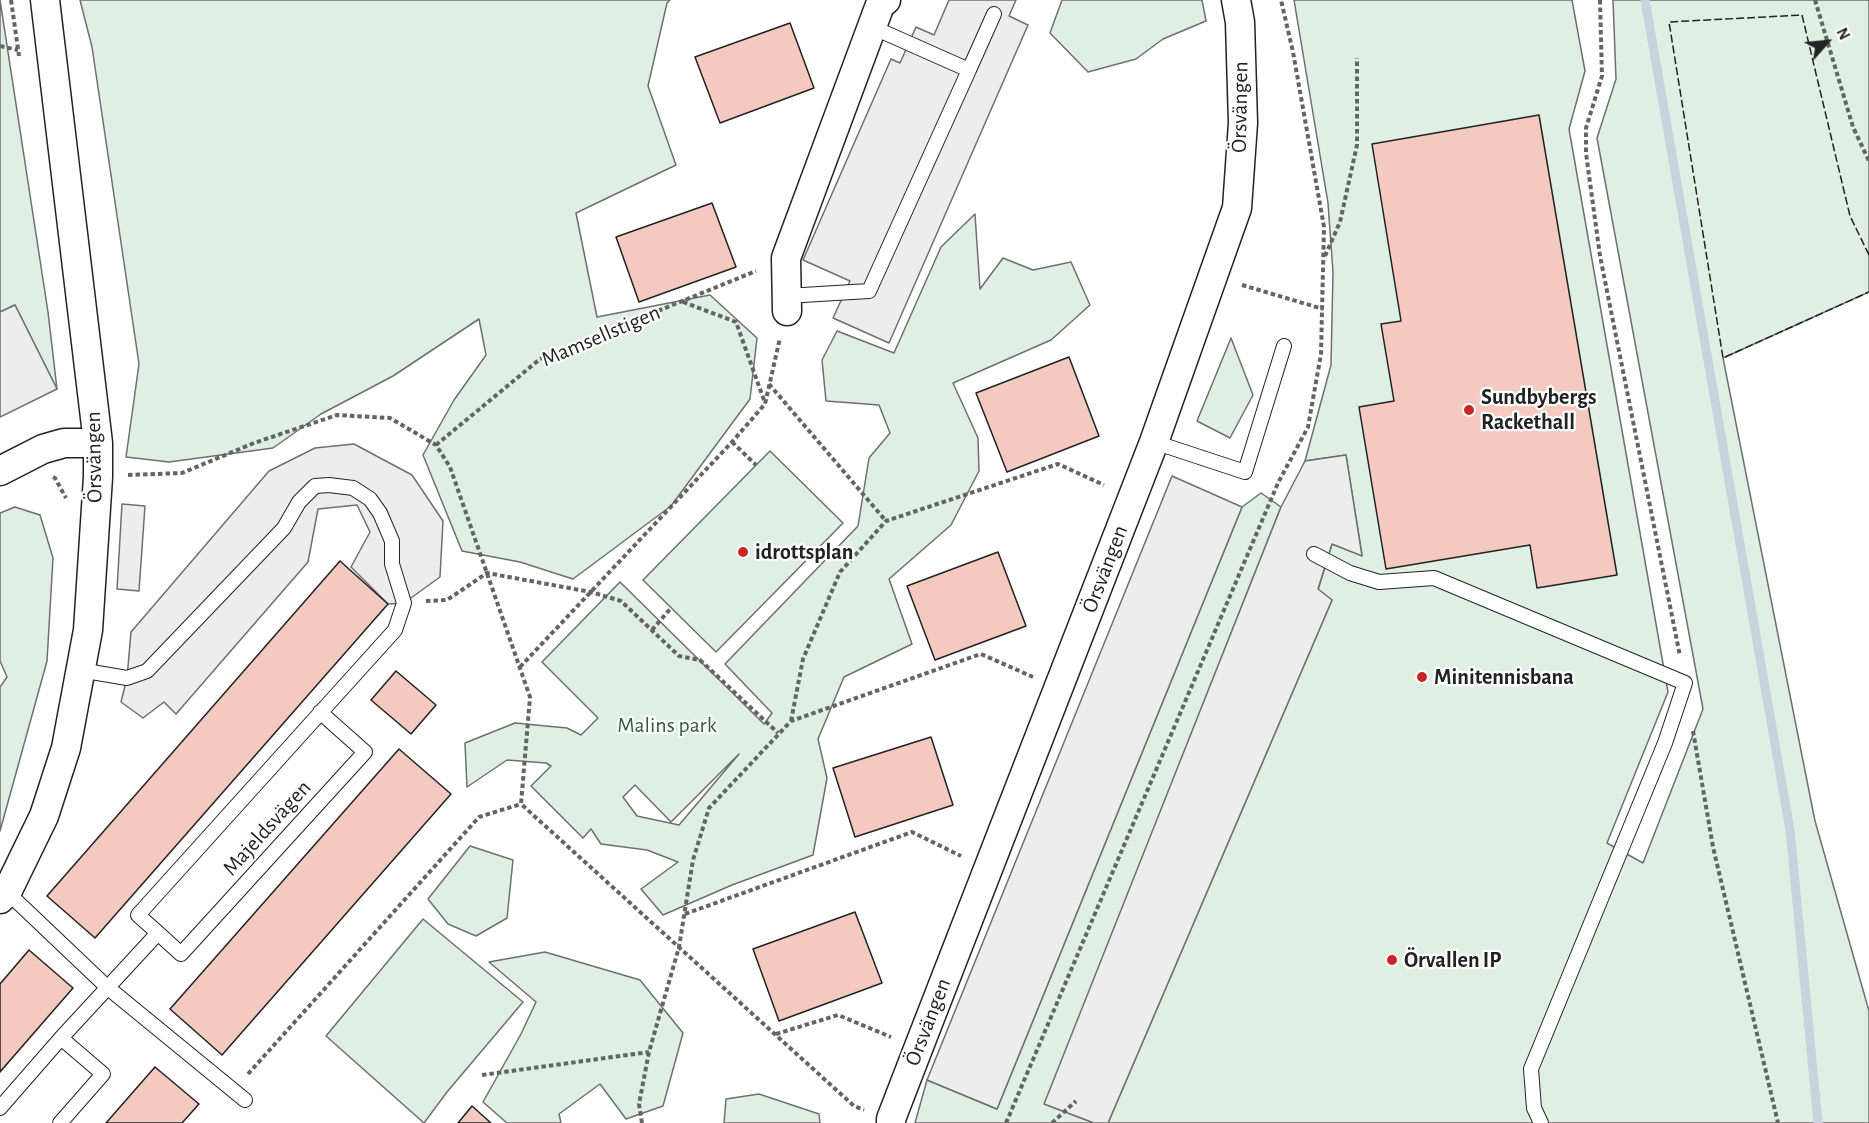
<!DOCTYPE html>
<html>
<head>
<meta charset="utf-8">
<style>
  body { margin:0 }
  #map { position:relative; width:1869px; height:1123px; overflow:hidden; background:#fff; font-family:"Alegreya Sans",sans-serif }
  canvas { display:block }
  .north { position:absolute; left:1797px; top:12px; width:60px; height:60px; -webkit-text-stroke:4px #fff; paint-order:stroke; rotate:63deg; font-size:16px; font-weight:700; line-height:24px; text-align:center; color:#222 }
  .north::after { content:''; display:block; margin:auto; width:21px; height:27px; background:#222; clip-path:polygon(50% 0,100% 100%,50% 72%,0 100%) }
</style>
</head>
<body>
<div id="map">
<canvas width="1869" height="1123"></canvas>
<div class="north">N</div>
</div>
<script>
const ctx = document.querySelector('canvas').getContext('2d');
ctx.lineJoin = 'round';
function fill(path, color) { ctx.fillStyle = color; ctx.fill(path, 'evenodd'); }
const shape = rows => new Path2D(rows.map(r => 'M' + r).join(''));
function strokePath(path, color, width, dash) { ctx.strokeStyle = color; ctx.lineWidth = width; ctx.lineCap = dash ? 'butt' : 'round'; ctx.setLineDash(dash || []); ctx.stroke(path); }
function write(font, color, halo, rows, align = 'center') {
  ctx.font = font + ' "Alegreya Sans",sans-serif'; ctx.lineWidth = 4.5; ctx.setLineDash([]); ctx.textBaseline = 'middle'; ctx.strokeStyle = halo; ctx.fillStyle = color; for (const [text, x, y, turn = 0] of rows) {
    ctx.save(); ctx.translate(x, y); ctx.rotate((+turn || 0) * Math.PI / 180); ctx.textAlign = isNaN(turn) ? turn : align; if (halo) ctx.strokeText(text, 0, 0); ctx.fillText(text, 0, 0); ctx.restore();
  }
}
const green = shape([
  [0,0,48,312,57,389,15,305,0,312,0,0],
  [80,0,670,0,667,3,648,86,676,165,576,213,597,317,710,295,757,338,750,399,671,506,573,579,520,562,462,551,423,455,454,400,486,355,479,319,393,376,321,414,273,448,169,462,126,457,139,364,92,47,80,0],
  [1062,0,1202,0,1206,21,1163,39,1136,59,1088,72,1050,33,1062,0],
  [1294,0,1572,0,1585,71,1569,129,1668,692,1607,843,1643,863,1703,709,1597,138,1616,79,1613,0,1869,0,1869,292,1723,358,1815,821,1869,1011,1869,1123,1108,1123,1332,600,1318,590,1332,544,1362,555,1346,455,1305,461,1331,365,1333,272,1328,203,1294,0],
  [975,214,980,289,1003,258,1033,270,1071,262,1090,305,1051,340,953,383,978,438,979,471,951,525,889,579,912,644,844,677,818,739,827,778,813,855,732,885,663,915,641,889,678,862,647,850,601,844,591,829,583,838,531,786,551,766,546,763,507,760,467,787,465,743,515,723,567,728,581,735,598,718,542,662,620,582,764,724,772,713,725,664,858,526,869,458,890,433,879,405,826,401,822,360,837,331,894,353,941,247,975,214],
  [739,754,679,825,637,816,623,797,635,785,671,822,739,754],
  [1231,338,1253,395,1230,438,1197,421,1231,338],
  [770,451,843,523,716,652,643,580,770,451],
  [1261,493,1281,507,1045,1104,1094,1123,915,1123,927,1080,997,1109,1242,507,1261,493],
  [15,507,40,515,53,558,47,661,0,831,0,687,7,677,0,661,0,513,15,507],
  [470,846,513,860,507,918,476,936,448,924,428,899,470,846],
  [423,919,523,1002,447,1092,424,1123,326,1036,423,919],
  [545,952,640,980,683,1033,663,1106,626,1119,600,1084,559,1114,561,1123,507,1123,483,1102,521,1034,536,1002,489,962,545,952],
  [759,1094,819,1114,820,1123,724,1123,726,1099,759,1094]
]);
const parking = shape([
  [949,0,1016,0,1009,16,1028,25,889,343,833,318,850,281,803,260,891,59,900,63,916,27,934,35,949,0],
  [15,305,57,389,0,417,0,312,15,305],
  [354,444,412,475,443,521,440,577,404,603,388,604,351,567,370,532,357,505,318,509,308,562,176,714,164,702,143,718,121,702,127,678,131,632,269,471,315,448,354,444],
  [1346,455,1362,556,1332,544,1318,589,1332,600,1108,1123,1094,1123,1044,1104,1281,507,1305,461,1346,455],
  [1172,476,1242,507,997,1109,927,1080,1172,476],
  [122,504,145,506,139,591,117,589,122,504]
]);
const stream = shape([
  [1645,0,1790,830,1818,1123]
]);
const building = shape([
  [790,23,814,88,720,123,695,57,790,23],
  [1539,115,1617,575,1537,588,1530,545,1386,569,1359,407,1394,401,1381,324,1401,321,1372,144,1539,115],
  [712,203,736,267,639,302,616,237,712,203],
  [1069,357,1099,436,1007,472,976,393,1069,357],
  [998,552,1026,626,935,660,907,586,998,552],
  [340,561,388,604,95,938,47,896,340,561],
  [396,671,436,705,411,734,371,700,396,671],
  [931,737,953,805,855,837,833,768,931,737],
  [399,749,451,794,222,1055,170,1009,399,749],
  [855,912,882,983,779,1021,753,949,855,912],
  [29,950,73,988,0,1072,0,984,29,950],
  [155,1067,199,1104,182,1123,106,1123,155,1067],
  [472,1106,491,1123,458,1123,472,1106]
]);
const path = shape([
  [11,0,19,56],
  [1600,0,1602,76,1586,128,1586,153,1600,256,1680,656],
  [1815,0,1853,127,1869,161],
  [0,46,18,50],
  [1325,256,1340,222,1357,145,1357,58],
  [1242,285,1323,309],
  [683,302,736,322,765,403],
  [769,384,886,521],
  [732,442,756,465],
  [436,445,540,359,756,271],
  [128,475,182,473,254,443,337,415,390,418,436,445,450,467,530,697,521,804,854,1106,864,1110],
  [53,477,55,478,66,498],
  [426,601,447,600,487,573,591,592,621,601,679,656,700,660,778,733],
  [652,630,671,608],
  [520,667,732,442,765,404,780,338],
  [791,721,803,659,840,572,886,521,1058,464,1104,485],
  [1693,731,1713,847,1778,1123],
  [685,914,912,832,961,856],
  [776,1034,838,1015,891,1037],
  [248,1074,479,817,521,804],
  [482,1075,649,1052],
  [642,1123,639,1104,649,1052,679,947,693,860,709,808,791,721,981,654,1033,677],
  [1006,1123,1278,483,1308,427,1321,354,1324,227,1293,52,1281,0],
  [1052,1123,1076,1101]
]);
const lane = shape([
  [969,70,994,14],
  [786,296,869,291,969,70,872,27],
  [1154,442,1245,472,1284,346],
  [1314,554,1350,573,1379,582,1434,578,1685,683,1665,743,1531,1069,1534,1108,1541,1123],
  [7,892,107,987,245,1100],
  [158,933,181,954,365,752,320,712],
  [0,1108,61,1038,158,933,138,915,395,630,404,603,392,564,392,541,380,513,370,499,353,488,329,485,315,486,299,502,284,528,147,671,127,678,80,670],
  [60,1123,103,1074,61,1038]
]);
const street = shape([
  [787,311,786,258,880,5,886,0],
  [0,471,43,449,64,443,98,443],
  [0,899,7,892,44,816,66,748,88,630,98,477,98,443,93,401,45,0],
  [891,1123,891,1119,918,1049,1154,442,1237,208,1243,123,1240,22,1236,0]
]);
const fence = shape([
  [1869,255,1850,216,1802,15,1669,22,1723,358,1869,292]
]);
const markers = [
  [1469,410,6,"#c62828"],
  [743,552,6,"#c62828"],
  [1422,677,6,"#c62828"],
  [1392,960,6,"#c62828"]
];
const streetNames = [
  ["Örsvängen",1240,107,-89],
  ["Mamsellstigen",601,336,-23],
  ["Örsvängen",94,457,-91],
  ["Örsvängen",1105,569,-69],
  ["Majeldsvägen",267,828,-48],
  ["Örsvängen",928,1022,-69]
];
const poiNames = [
  ["Sundbybergs",1481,397],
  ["Rackethall",1481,422],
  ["idrottsplan",755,552],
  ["Minitennisbana",1434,677],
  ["Örvallen IP",1404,960]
];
const parkNames = [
  ["Malins park",667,725]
];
fill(green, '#e0efe3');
strokePath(green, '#6f6f6f', 1.5);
fill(parking, '#ededed');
strokePath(parking, '#6f6f6f', 1.5);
strokePath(stream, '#c7d3dd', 9);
fill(building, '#f3c9c0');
strokePath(building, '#222', 1.5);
strokePath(lane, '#222', 16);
strokePath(street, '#222', 31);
strokePath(path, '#646464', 4, [4.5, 3]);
strokePath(lane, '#fff', 14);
strokePath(street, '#fff', 28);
strokePath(fence, '#222', 1.5, [8, 3]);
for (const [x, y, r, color] of markers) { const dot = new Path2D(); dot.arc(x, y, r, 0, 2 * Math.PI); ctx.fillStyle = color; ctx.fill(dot); strokePath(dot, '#fff', 2); }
write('22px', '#222', '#fff', streetNames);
write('bold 22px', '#222', '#fff', poiNames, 'left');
write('22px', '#2f5e38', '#fff', parkNames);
</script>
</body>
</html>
